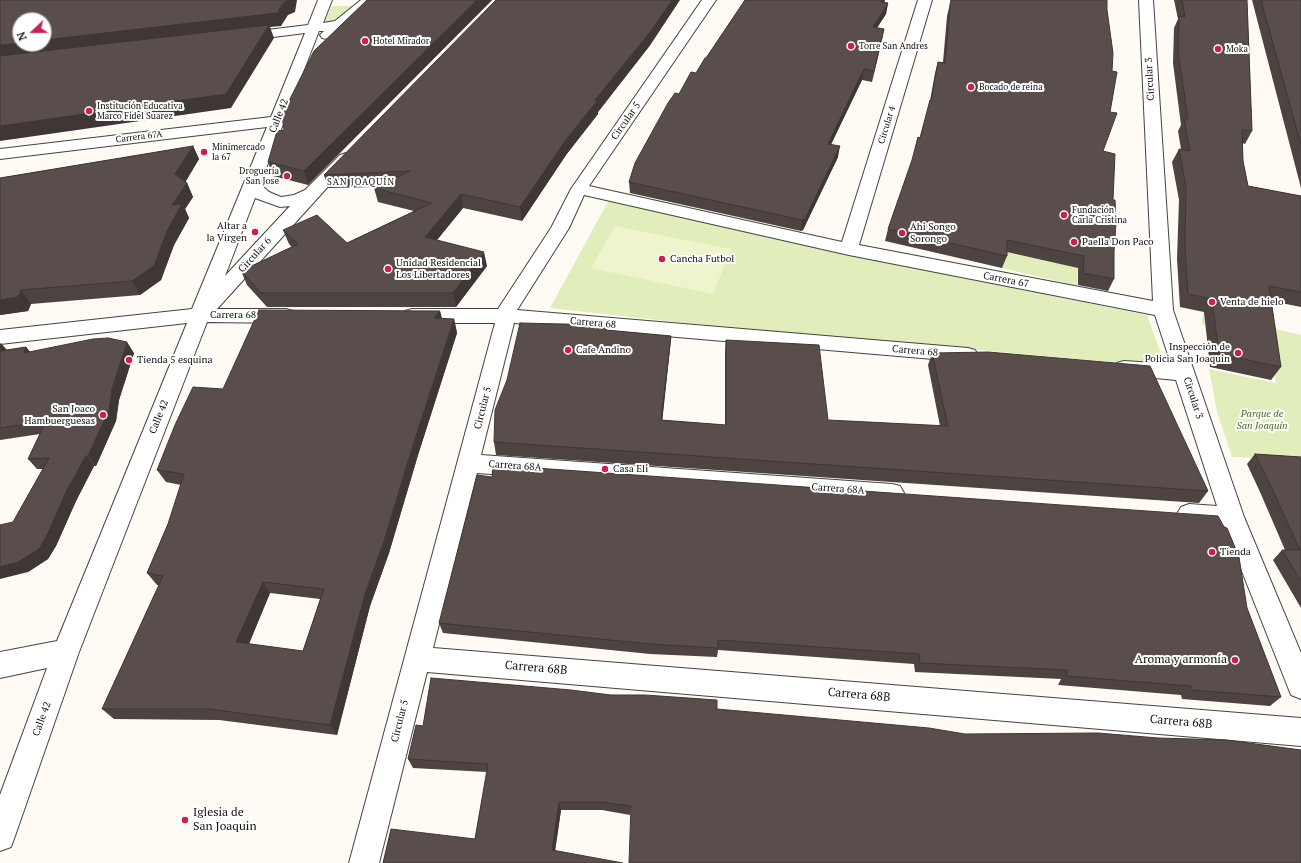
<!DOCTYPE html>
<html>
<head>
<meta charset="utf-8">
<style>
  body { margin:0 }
  #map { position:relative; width:1301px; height:863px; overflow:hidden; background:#fffaf4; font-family:"PT Serif",serif }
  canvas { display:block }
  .north { position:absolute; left:12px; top:12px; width:40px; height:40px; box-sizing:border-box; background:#fff; border:1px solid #9f9f9f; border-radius:50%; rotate:248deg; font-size:11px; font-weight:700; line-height:16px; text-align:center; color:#101010 }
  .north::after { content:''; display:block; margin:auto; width:14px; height:18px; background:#cb1e52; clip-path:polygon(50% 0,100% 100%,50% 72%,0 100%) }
</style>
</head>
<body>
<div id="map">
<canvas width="1301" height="863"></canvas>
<div class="north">N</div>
</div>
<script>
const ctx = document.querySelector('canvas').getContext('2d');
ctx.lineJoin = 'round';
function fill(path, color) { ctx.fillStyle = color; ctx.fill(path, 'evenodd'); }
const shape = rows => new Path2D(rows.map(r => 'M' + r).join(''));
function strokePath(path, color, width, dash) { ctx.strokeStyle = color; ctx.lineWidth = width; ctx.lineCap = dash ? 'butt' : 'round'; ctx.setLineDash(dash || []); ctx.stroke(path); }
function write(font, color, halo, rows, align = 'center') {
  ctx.font = font + ' "PT Serif",serif'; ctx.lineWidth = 4; ctx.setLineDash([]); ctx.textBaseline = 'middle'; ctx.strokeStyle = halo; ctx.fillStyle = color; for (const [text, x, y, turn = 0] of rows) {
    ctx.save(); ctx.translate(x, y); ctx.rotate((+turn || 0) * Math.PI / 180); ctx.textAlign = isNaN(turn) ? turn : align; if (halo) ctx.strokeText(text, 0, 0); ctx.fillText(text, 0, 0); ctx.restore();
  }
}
const green = shape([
  [332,6,360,6,336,25,322,25],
  [609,200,849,255,1147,315,1166,367,693,324,550,308],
  [1002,241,1078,257,1077,286,1002,268],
  [1203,312,1301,335,1301,460,1232,457,1217,412,1209,369,1276,383,1270,339,1202,324]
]);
const pitch = shape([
  [615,226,731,249,713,294,591,268]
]);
const street = shape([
  [318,0,332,0,323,23,335,21,361,0,376,0,332,38,327,39,322,38,320,35,324,31,319,31,260,184,269,192,281,197,294,195,305,190,340,155,346,153,352,155,354,158,217,309,286,309,293,311,296,316,293,321,286,323,207,322,79,652,15,836,11,847,0,851,0,795,47,668,0,678,0,652,57,641,187,323,0,344,0,330,192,309,267,127,0,159,0,149,271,117,305,33,242,41,237,40,235,37,237,34,242,33,308,25,318,0],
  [255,198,280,207,290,206,225,276,255,198],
  [702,0,716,0,589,186,842,242,918,0,932,0,859,245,1153,301,1139,0,1153,0,1173,310,1244,517,1301,653,1301,699,1291,695,1224,526,1189,524,1181,521,1177,514,1181,507,1189,504,1217,506,1176,380,1124,375,1117,373,1114,368,1117,363,1124,361,1171,364,1155,315,849,255,584,195,569,228,517,310,968,348,975,350,978,355,975,360,968,362,514,323,481,455,892,484,900,486,904,493,900,500,892,502,477,473,433,648,1301,718,1301,746,427,672,379,863,349,863,495,323,412,323,405,321,402,316,405,311,412,309,498,309,551,228,571,189,702,0]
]);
const wall = shape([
  [367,0,492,0,308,185,273,176,268,162,284,130],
  [745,0,885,0,884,3,888,3,886,14,877,28,884,29,872,82,862,80,831,144,838,157,803,230,801,231,630,193,629,182,679,94,696,73],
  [951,0,1107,10,1110,112,1103,151,1113,200,1114,279,1108,291,1078,285,1078,268,1007,252,1007,256,1002,268,885,241,888,229,920,138,930,101,935,73,938,62,943,62,947,16],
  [1174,0,1247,0,1252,131,1245,144,1242,143,1243,161,1248,186,1301,196,1301,307,1271,301,1281,367,1271,380,1210,367,1204,312,1180,307,1177,259,1179,200,1172,162,1179,149,1181,149,1178,131,1181,125,1173,63,1174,28,1178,19],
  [1252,0,1301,0,1301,188],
  [651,44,598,112,598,114,566,155,522,221,463,208,437,240,487,266,456,307,267,307,247,285,241,271,292,247,289,244,283,230,347,243,414,211,378,202,374,188,377,187,328,188,324,175],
  [193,146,199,159,185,182,187,183,193,197,185,209,189,218,174,245,161,280,140,295,31,304,28,311,0,315,0,178],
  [440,311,442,319,454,319,457,333,418,455,389,553,370,606,337,735,219,720,114,719,102,709,159,585,157,585,147,573,168,524,181,485,166,482,157,470,223,389],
  [270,593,320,599,303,651,249,644],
  [607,330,671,336,670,348,662,420,725,425,725,353,726,340,828,420,940,426,928,365,932,353,1208,491,1199,503,496,455,494,442],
  [0,343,7,350,26,347,30,352,134,353,119,400,116,421,96,466,94,466,76,501,56,546,48,559,28,572,13,522,43,469,37,469,28,459,40,434,0,440],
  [1255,454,1301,457,1301,608,1273,560,1282,550,1285,550,1260,492,1247,464],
  [1247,608,1281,697,1270,706,1182,699,1181,695,1058,685,1061,679,915,672,914,664,718,650,717,657,650,654,443,633,439,623],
  [611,695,645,695,630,815,602,810,561,810,555,851,475,839,487,772,413,768,408,759,423,726]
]);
const shadedWall = shape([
  [288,0,297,0,295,12,288,15,281,26,270,27,274,38,231,108,0,141,0,45,20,43,20,44,44,44,44,40,284,2],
  [477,0,492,0,308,185,304,171],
  [672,0,680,0,651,44,598,112,598,114,566,155,522,221,520,207,565,141,595,100],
  [882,0,885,0,879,13,881,2],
  [888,3,886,14,871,37,873,27],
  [884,29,882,40,872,82,874,71],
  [864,69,862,80,826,155,828,144],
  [193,146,199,159,182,188,175,174],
  [840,146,838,157,803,230,801,231,802,220],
  [187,183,193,197,185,209,189,218,174,245,161,280,140,295,132,281,172,205],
  [461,194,463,208,428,251,425,237],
  [484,252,487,266,456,307,453,293],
  [21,290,31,304,28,311,0,315,0,300],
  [440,311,443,324,434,318],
  [454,319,457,333,418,455,389,553,370,606,337,735,330,725,365,594],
  [671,336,670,348,661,433,661,420],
  [127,342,134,353,119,400,116,421,96,466,88,456,112,389],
  [1,343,10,354,0,354,0,346],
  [26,347,35,358,24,353],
  [86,456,94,466,76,501,56,546,48,559,28,572,0,579,0,567,67,490],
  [263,582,270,593,245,653,236,642],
  [559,802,561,810,554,858,552,850]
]);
const building = shape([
  [0,0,288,0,284,2,277,13,44,40,44,20,20,20,20,43,0,45,0,0],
  [367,0,477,0,304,171,268,162,277,131,284,130,282,115,314,51,367,0],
  [496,0,672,0,651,31,595,100,597,101,565,141,520,207,461,194,425,237,484,252,453,293,261,293,241,271,298,244,283,230,317,215,347,243,432,203,374,188,410,171,324,175,496,0],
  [745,0,882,0,881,2,888,3,873,27,884,29,874,71,864,69,828,144,840,146,805,219,802,220,629,182,635,163,668,103,675,93,679,94,691,72,696,73,705,58,706,58,745,0],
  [951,0,1107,0,1107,10,1113,53,1112,71,1117,72,1110,112,1117,113,1103,151,1115,154,1113,200,1115,200,1116,223,1114,252,1114,279,1083,273,1084,256,1007,240,1007,256,888,229,912,160,918,137,920,138,930,100,931,101,938,62,945,63,950,5,951,0],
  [1182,0,1247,0,1252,131,1242,130,1243,161,1248,186,1301,196,1301,292,1269,286,1281,367,1219,354,1212,299,1188,294,1185,246,1186,188,1179,149,1190,151,1184,119,1188,119,1178,51,1179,16,1185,17,1182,0],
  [1261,0,1301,0,1301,145,1261,0],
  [269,25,226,94,0,126,0,56,269,25],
  [193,146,175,174,187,183,172,205,182,204,167,231,154,266,132,281,21,290,18,297,0,300,0,178,193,146],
  [259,310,440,311,434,318,454,319,414,442,384,541,365,594,330,725,209,709,102,709,163,576,147,573,168,524,184,474,157,470,175,425,193,387,223,389,259,310],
  [263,582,324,589,303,651,236,642,263,582],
  [520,323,607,325,606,330,671,336,661,420,726,425,726,340,819,345,828,420,948,426,932,353,988,352,1150,366,1208,491,494,442,495,410,507,380,520,323],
  [108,338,127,342,112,389,109,410,88,456,86,456,67,490,47,535,39,549,18,562,0,567,0,525,13,522,49,458,28,459,46,421,0,428,0,351,26,347,24,353,93,339,108,338],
  [1255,454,1301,457,1301,581,1282,550,1300,550,1269,482,1255,454],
  [493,465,1218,516,1224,527,1227,528,1239,557,1247,608,1281,697,1192,690,1191,686,1066,676,1068,670,920,663,919,654,718,640,718,648,650,644,439,623,477,475,492,477,493,465],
  [431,678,571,690,611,695,645,695,717,700,717,709,929,728,965,734,1098,733,1158,738,1226,740,1301,750,1301,863,629,863,631,806,601,802,559,802,552,850,623,863,383,863,391,829,475,839,488,764,408,759,416,725,423,726,431,678]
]);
const markers = [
  [365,41,4,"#cb1e52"],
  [851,46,4,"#cb1e52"],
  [1218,49,4,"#cb1e52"],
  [971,87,4,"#cb1e52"],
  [89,111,4,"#cb1e52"],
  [204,152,4,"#cb1e52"],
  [287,176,4,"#cb1e52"],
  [1064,215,4,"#cb1e52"],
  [255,232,4,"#cb1e52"],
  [902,233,4,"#cb1e52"],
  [1074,242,4,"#cb1e52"],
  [662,259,4,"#cb1e52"],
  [388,269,4,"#cb1e52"],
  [1212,302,4,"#cb1e52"],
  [568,350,4,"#cb1e52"],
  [1238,353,4,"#cb1e52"],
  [129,360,4,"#cb1e52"],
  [103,415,4,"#cb1e52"],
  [605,469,4,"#cb1e52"],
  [1212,552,4,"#cb1e52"],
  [1235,660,4,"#cb1e52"],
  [185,820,4,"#cb1e52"]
];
const farPoinames = [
  ["Hotel Mirador",373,41],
  ["Torre San Andres",859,46],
  ["Moka",1226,49],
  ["Bocado de reina",979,87],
  ["Institución Educativa",97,106],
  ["Marco Fidel Suarez",97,116],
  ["Minimercado",212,147],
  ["la 67",212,157],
  ["Droguería",279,171,"right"],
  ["San Jose",279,181,"right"],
  ["Fundación",1072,210],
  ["Carla Cristina",1072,220]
];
const farStreetnames = [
  ["Circular 4",887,125,-73],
  ["Carrera 67A",139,137,-7]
];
const farNeighbourhoodnames = [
  ["SAN JOAQUÍN",361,182]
];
const streetNames = [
  ["Circular 3",1150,79,-93],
  ["Calle 42",279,116,-68],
  ["Circular 5",626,121,-55],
  ["Circular 6",255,255,-48],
  ["Carrera 67",1006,280,11],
  ["Carrera 68",233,315],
  ["Carrera 68",593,323,5],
  ["Carrera 68",915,351,5],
  ["Circular 3",1193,398,72],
  ["Circular 5",483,408,-76],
  ["Calle 42",159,417,-68],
  ["Carrera 68A",515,466,4],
  ["Carrera 68A",838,489,4],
  ["Calle 42",42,719,-70],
  ["Circular 5",400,721,-76]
];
const poiNames = [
  ["Altar a",247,226,"right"],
  ["la Virgen",247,238,"right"],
  ["Ahi Songo",910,227],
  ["Sorongo",910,239],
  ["Paella Don Paco",1082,242],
  ["Cancha Futbol",670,259],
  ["Unidad Residencial",396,263],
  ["Los Libertadores",396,275],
  ["Venta de hielo",1220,302],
  ["Inspección de",1230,347,"right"],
  ["Policia San Joaquin",1230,359,"right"],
  ["Cafe Andino",576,350],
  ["Tienda 5 esquina",137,360],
  ["San Joaco",95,409,"right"],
  ["Hambuerguesas",95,421,"right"],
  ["Casa Eli",613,469],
  ["Tienda",1220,552]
];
const parkNames = [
  ["Parque de",1262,414],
  ["San Joaquín",1262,426]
];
const nearPoinames = [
  ["Aroma y armonía",1227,660],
  ["Iglesia de",193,813,"left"],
  ["San Joaquin",193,827,"left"]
];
const nearStreetnames = [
  ["Carrera 68B",536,668,5],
  ["Carrera 68B",859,695,5],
  ["Carrera 68B",1181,722,5]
];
fill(green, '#e1edba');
fill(pitch, '#f0f4cc');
strokePath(street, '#434343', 2);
fill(street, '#fff');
fill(wall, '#4d4341');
fill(shadedWall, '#3f3735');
fill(building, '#5a4e4c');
strokePath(building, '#3f3735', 1);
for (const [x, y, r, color] of markers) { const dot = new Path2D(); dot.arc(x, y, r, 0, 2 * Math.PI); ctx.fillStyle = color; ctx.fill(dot); strokePath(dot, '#fff', 1.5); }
write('9px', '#101010', '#fff', farPoinames, 'left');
write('9px', '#101010', '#fff', farStreetnames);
ctx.letterSpacing = '1px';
write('9px', '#101010', '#fff', farNeighbourhoodnames);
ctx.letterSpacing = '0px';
write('10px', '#101010', '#fff', streetNames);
write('10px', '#101010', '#fff', poiNames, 'left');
write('italic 10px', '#416e1b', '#fff', parkNames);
write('12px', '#101010', '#fff', nearPoinames, 'right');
write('12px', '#101010', '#fff', nearStreetnames);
</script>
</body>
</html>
